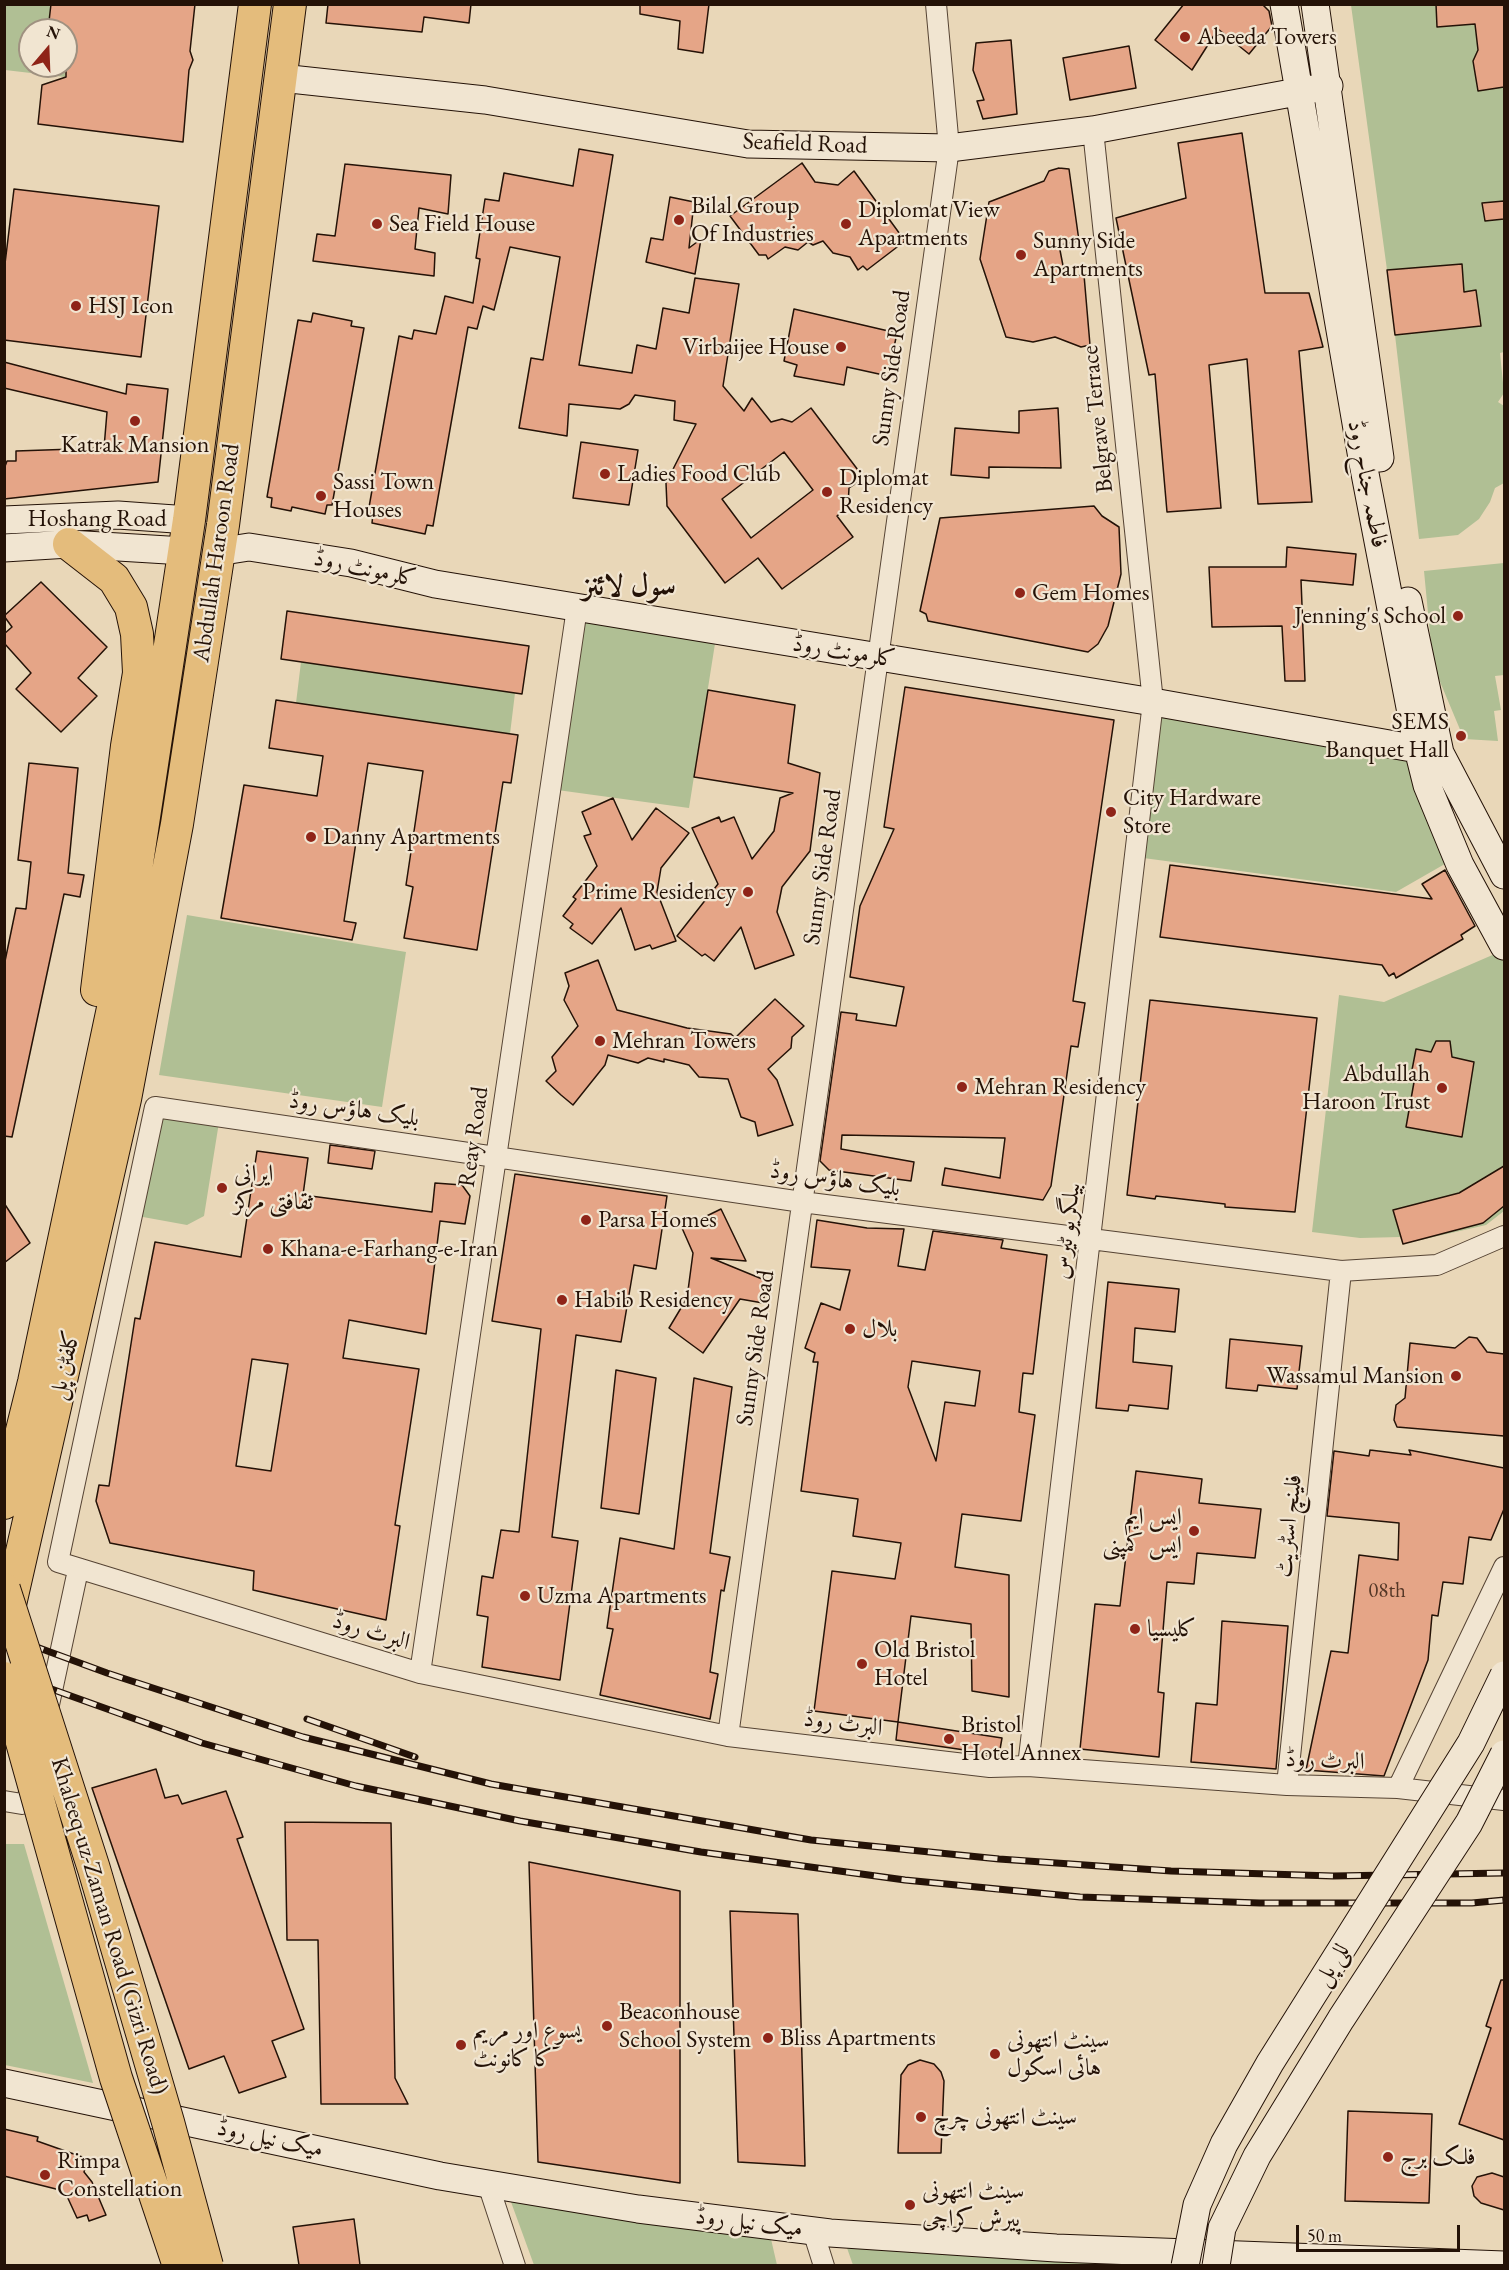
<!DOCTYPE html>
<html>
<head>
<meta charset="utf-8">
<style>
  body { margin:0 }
  #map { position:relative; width:1509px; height:2270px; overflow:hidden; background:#e9d7b8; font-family:"EB Garamond",serif }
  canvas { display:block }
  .frame { position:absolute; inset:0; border:6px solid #241207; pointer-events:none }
  .north { position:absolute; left:18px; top:18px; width:60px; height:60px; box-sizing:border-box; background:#f1e5d1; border:2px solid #9f9180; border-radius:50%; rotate:19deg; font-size:16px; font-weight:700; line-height:24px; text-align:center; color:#241207 }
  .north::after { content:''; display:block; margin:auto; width:21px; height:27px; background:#8f2418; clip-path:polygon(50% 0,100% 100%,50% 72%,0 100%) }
  .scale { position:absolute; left:1296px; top:2225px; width:164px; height:27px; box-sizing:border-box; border:3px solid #241207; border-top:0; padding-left:8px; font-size:18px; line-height:21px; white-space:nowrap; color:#241207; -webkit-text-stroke:4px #f1e5d1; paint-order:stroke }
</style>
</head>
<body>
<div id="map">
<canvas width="1509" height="2270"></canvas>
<div class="frame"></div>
<div class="north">N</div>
<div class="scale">50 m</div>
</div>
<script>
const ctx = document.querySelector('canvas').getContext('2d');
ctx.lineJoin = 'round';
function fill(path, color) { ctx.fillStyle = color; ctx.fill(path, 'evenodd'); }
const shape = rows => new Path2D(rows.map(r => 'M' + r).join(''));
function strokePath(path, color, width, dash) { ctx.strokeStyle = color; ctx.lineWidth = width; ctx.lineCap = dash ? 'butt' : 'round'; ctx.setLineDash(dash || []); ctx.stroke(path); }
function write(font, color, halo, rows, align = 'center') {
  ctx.font = font + ' "EB Garamond",Amiri,serif'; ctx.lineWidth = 4.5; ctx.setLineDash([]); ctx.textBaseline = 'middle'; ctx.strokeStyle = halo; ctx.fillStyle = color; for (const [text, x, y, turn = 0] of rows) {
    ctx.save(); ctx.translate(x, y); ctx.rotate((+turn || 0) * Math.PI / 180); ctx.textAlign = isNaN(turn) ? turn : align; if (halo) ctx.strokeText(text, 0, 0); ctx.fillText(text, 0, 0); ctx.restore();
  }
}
const green = shape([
  [5,5,52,5,66,30,30,30,30,66,66,65,65,77,5,70],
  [1351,5,1436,5,1437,27,1475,24,1478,50,1475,57,1478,90,1504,87,1504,352,1500,353,1504,393,1498,402,1504,406,1504,483,1495,488,1490,502,1479,519,1458,535,1419,539,1395,335,1480,326,1476,291,1464,291,1462,264,1387,270],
  [1504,563,1504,675,1495,676,1501,710,1494,711,1498,741,1464,739,1433,665,1424,571],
  [577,608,717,631,689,808,550,789],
  [301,662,515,693,510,734,296,703],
  [1155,705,1418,749,1457,857,1396,892,1136,857],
  [187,915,406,952,382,1107,159,1075],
  [1504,950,1504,1211,1486,1225,1403,1244,1400,1237,1360,1238,1312,1232,1339,995,1384,1002],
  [155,1107,220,1116,204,1216,187,1225,132,1215],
  [5,1844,24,1844,93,2083,5,2065],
  [511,2202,771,2239,777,2265,534,2265],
  [847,2248,1120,2265,853,2265]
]);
const building = shape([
  [51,4,195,4,190,51,193,60,189,70,183,142,38,124,42,85,66,77,66,30,48,30,51,4],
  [328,4,471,4,469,23,424,17,422,32,326,23,328,4],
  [640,4,709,4,703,53,678,49,680,21,640,14,640,4],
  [1184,4,1262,4,1269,11,1272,26,1249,54,1218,29,1192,70,1155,40,1184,4],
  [1436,4,1504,4,1504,87,1478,91,1473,61,1478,50,1475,24,1437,27,1436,4],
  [1011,40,1017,114,983,119,977,101,984,100,973,70,976,43,1011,40],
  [1129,46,1136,88,1070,100,1063,58,1129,46],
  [1242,133,1265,293,1309,293,1323,347,1299,351,1312,502,1258,504,1247,359,1209,365,1221,508,1167,512,1155,374,1149,375,1116,218,1186,198,1178,143,1242,133],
  [579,149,613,155,579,365,632,373,637,345,656,349,663,308,689,313,695,278,739,284,723,386,744,411,752,398,771,422,782,419,792,422,811,408,864,478,849,488,848,506,837,516,853,537,782,589,758,558,725,583,667,506,666,483,696,424,674,420,675,401,635,395,629,404,620,409,569,404,567,436,519,428,531,358,543,360,560,257,510,247,494,310,483,306,477,329,468,327,433,526,427,525,425,534,372,523,373,514,368,513,399,336,412,339,414,330,436,334,445,296,473,303,480,259,476,258,485,199,499,201,504,173,573,186,579,149],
  [784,452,813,490,751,538,722,499,784,452],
  [802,163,815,182,838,185,854,171,905,241,867,270,863,266,858,270,850,257,833,253,823,241,813,245,808,242,798,250,785,247,768,259,766,255,759,255,730,216,802,163],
  [345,164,451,175,448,214,419,208,415,249,435,253,434,276,313,261,317,234,335,236,345,164],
  [1059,168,1069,169,1079,241,1059,245,1065,276,1084,275,1090,345,1081,347,1055,337,1033,342,1006,337,980,259,989,202,1044,181,1049,171,1059,168],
  [14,189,159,206,141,357,4,340,4,272,14,189],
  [670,197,694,202,689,248,701,239,695,274,646,262,651,238,663,240,670,197],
  [1504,201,1504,219,1485,221,1482,203,1504,201],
  [1462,264,1464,292,1476,290,1481,326,1395,335,1387,270,1462,264],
  [794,309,897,333,888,376,847,367,844,385,794,376,797,365,784,361,794,309],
  [313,313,352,321,351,326,364,328,332,505,327,505,325,514,292,507,291,511,271,507,272,498,267,497,298,320,311,322,313,313],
  [4,362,126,394,127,384,168,389,158,482,4,499,4,469,7,461,16,461,16,451,104,448,107,412,4,388,4,362],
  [1058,408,1061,468,989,467,989,478,951,475,955,428,1019,433,1019,411,1058,408],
  [581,442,638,450,629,505,573,498,581,442],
  [1094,506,1102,516,1119,527,1121,574,1108,626,1098,644,1088,652,928,621,926,614,920,611,940,518,1094,506],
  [1287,547,1356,554,1353,585,1301,580,1305,681,1285,681,1282,626,1212,627,1209,567,1286,567,1287,547],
  [41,582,107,647,78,678,97,696,61,732,16,689,31,673,4,643,4,634,12,627,4,616,41,582],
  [287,611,529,646,522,694,281,659,287,611],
  [905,687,1114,720,1073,1001,1085,1003,1078,1047,1071,1046,1051,1186,1043,1200,942,1185,945,1168,1000,1178,1005,1138,842,1135,841,1149,914,1162,911,1181,829,1170,820,1161,841,1012,857,1014,856,1020,896,1026,904,987,850,977,860,906,894,829,884,827,905,687],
  [708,690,795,705,788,763,820,773,810,851,782,887,777,912,794,955,755,969,741,927,714,961,705,954,702,956,677,936,718,884,692,828,719,817,721,822,734,817,752,859,774,831,780,798,793,793,694,777,708,690],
  [276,700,518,735,511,783,503,782,477,950,404,938,413,887,406,885,423,771,368,763,344,921,356,923,352,940,221,918,244,785,317,796,323,756,269,748,276,700],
  [29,763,78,768,68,873,84,875,80,897,64,894,12,1137,4,1136,4,966,16,908,26,909,31,862,18,860,29,763],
  [613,798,632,840,656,808,689,833,661,868,657,892,676,941,652,949,650,945,635,950,621,908,592,944,570,928,573,924,563,916,576,899,573,897,597,866,584,836,591,834,582,812,613,798],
  [1170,865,1432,899,1422,884,1445,870,1475,926,1461,935,1463,939,1396,978,1394,973,1389,976,1382,965,1160,937,1170,865],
  [598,960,617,1010,687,1028,731,1034,735,1038,775,999,804,1026,792,1037,791,1048,768,1069,777,1080,793,1125,758,1136,755,1122,741,1117,728,1079,699,1077,689,1065,664,1059,664,1062,648,1058,638,1063,608,1055,605,1065,573,1105,561,1095,546,1081,556,1071,552,1057,578,1026,564,1000,569,986,565,973,598,960],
  [1150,1000,1317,1018,1295,1212,1225,1207,1225,1204,1156,1196,1155,1199,1127,1195,1150,1000],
  [1436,1041,1450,1041,1452,1057,1474,1062,1462,1137,1406,1127,1416,1071,1412,1070,1416,1049,1431,1052,1436,1041],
  [330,1145,375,1151,372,1169,328,1163,330,1145],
  [257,1151,308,1158,303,1195,432,1212,435,1183,462,1185,470,1196,465,1224,440,1221,426,1334,349,1320,343,1358,419,1369,395,1525,400,1526,386,1620,253,1590,254,1571,110,1543,96,1501,99,1485,109,1486,135,1318,140,1319,155,1242,241,1257,257,1151],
  [252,1359,288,1364,271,1471,236,1466,252,1359],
  [1504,1166,1504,1206,1483,1223,1403,1244,1393,1210,1459,1193,1504,1166],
  [515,1174,667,1196,656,1269,634,1265,621,1342,576,1335,552,1537,578,1541,560,1680,482,1667,488,1617,477,1615,482,1576,493,1578,501,1530,519,1532,541,1329,492,1321,515,1174],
  [4,1203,30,1243,4,1263,4,1203],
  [721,1209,746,1261,711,1258,767,1281,763,1303,740,1299,703,1353,669,1328,687,1298,693,1253,682,1228,721,1209],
  [817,1220,867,1228,904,1229,898,1266,925,1270,933,1231,1003,1240,1001,1248,1047,1255,1033,1374,1023,1373,1019,1412,1035,1415,1021,1521,962,1514,955,1567,1009,1575,1009,1697,972,1691,971,1624,911,1616,898,1722,814,1711,832,1571,895,1579,901,1543,853,1536,858,1499,801,1491,818,1362,813,1362,815,1353,805,1348,821,1303,840,1310,850,1270,811,1267,817,1220],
  [912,1361,980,1371,975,1406,945,1402,936,1461,908,1387,912,1361],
  [1108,1282,1179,1289,1175,1332,1135,1328,1133,1362,1172,1366,1168,1409,1129,1405,1128,1411,1096,1408,1108,1282],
  [1469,1337,1477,1338,1487,1352,1504,1354,1504,1436,1397,1427,1394,1420,1396,1405,1405,1398,1410,1343,1455,1348,1469,1337],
  [1230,1339,1302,1346,1297,1389,1258,1385,1257,1391,1226,1388,1230,1339],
  [616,1370,656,1378,639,1514,601,1508,616,1370],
  [694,1378,732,1387,710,1553,730,1557,724,1591,721,1590,710,1672,718,1674,710,1719,600,1695,613,1629,607,1628,620,1538,674,1549,694,1378],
  [1370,1450,1411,1455,1409,1450,1504,1468,1504,1509,1491,1540,1469,1537,1463,1584,1443,1582,1438,1616,1432,1615,1428,1660,1384,1776,1306,1770,1331,1651,1348,1653,1359,1555,1398,1560,1399,1523,1327,1516,1334,1451,1369,1456,1370,1450],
  [1136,1471,1202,1479,1199,1503,1261,1509,1255,1558,1197,1553,1194,1584,1167,1582,1158,1692,1164,1693,1159,1757,1080,1749,1095,1604,1120,1606,1136,1471],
  [1222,1621,1288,1626,1276,1769,1191,1762,1196,1703,1217,1705,1222,1621],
  [898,1722,1002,1738,999,1755,896,1740,898,1722],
  [156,1769,165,1798,178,1795,182,1804,226,1791,243,1837,237,1839,304,2029,272,2041,286,2077,239,2093,224,2056,189,2069,92,1788,156,1769],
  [285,1822,391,1823,395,2078,408,2104,321,2104,318,1940,287,1940,285,1822],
  [529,1862,680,1891,680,2183,538,2162,529,1862],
  [730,1911,798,1914,805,2166,738,2162,730,1911],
  [1501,1980,1504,1980,1504,2140,1459,2124,1491,2028,1486,2026,1501,1980],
  [920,2060,934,2064,941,2072,944,2081,941,2153,898,2153,901,2075,908,2065,920,2060],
  [1348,2111,1432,2114,1429,2203,1345,2201,1348,2111],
  [4,2129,38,2137,37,2141,88,2159,84,2172,92,2182,106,2215,89,2221,87,2215,77,2218,66,2194,60,2190,4,2176,4,2129],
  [1492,2173,1504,2177,1504,2210,1481,2203,1474,2196,1472,2186,1477,2177,1492,2173],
  [354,2219,360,2265,299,2265,293,2227,354,2219]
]);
const street = shape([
  [1504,1236,1437,1265,1341,1271,802,1202,155,1107,58,1562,420,1673,728,1736,990,1767,1028,1766,1287,1785,1398,1788,1504,1800],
  [420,1673,577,608],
  [47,1714,78,1570],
  [728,1736,949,148,936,4],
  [1028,1766,1153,702,1093,130],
  [1287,1785,1341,1271],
  [1398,1788,1504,1567],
  [4,1801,22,1804,27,1800,32,1781],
  [488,2184,515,2266],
  [813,2231,824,2266]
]);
const secondary = shape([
  [1284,4,1362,458,1418,749,1427,785,1460,865,1504,946],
  [1315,4,1380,458],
  [281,78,485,100,748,144,949,148,1093,130,1329,86],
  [4,520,118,515,189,520],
  [4,548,69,544,184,551],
  [217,552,249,547,351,563,435,584,1153,702,1440,753],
  [1408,601,1440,753,1504,875],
  [4,2083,440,2176,638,2209,830,2233,1056,2248,1504,2265]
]);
const primary = shape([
  [69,544,114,579,131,607,137,634,139,673,127,746,97,990],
  [4,1503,34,1382,120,975,189,520,255,4],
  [6,1622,125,1099,177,824,223,525,290,4]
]);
const rail = shape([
  [4,1635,107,1673,303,1737,491,1784,811,1840,999,1859,1171,1871,1333,1876,1504,1873],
  [4,1672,202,1743,356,1786,520,1821,701,1852,905,1880,1080,1897,1260,1903,1472,1903,1504,1900],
  [307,1719,415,1757]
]);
const secondaryBridge = shape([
  [1185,2266,1197,2205,1224,2144,1270,2063,1471,1743,1504,1675],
  [1216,2266,1222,2228,1257,2156,1341,2019,1469,1823,1504,1754]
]);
const primaryBridge = shape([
  [4,1589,94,1869,168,2122,207,2266],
  [4,1678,116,2078,179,2266]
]);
const markers = [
  [1185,37,6,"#8f2418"],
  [679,220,6,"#8f2418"],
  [377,224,6,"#8f2418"],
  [846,224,6,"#8f2418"],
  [1021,255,6,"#8f2418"],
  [76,306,6,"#8f2418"],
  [841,347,6,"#8f2418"],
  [135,421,6,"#8f2418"],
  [605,474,6,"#8f2418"],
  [827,492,6,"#8f2418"],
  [321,496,6,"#8f2418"],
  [1020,593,6,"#8f2418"],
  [1458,616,6,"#8f2418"],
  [1461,736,6,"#8f2418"],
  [1111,812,6,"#8f2418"],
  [311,837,6,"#8f2418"],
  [748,892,6,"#8f2418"],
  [600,1041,6,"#8f2418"],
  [962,1087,6,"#8f2418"],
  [1442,1088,6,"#8f2418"],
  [222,1188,6,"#8f2418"],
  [586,1220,6,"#8f2418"],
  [268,1249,6,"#8f2418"],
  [562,1300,6,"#8f2418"],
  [850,1329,6,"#8f2418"],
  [1456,1376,6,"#8f2418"],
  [1194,1531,6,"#8f2418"],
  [525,1596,6,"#8f2418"],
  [1135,1629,6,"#8f2418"],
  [862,1664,6,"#8f2418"],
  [949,1739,6,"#8f2418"],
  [607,2026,6,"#8f2418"],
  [768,2038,6,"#8f2418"],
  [461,2045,6,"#8f2418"],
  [995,2054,6,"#8f2418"],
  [921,2117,6,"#8f2418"],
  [1388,2157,6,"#8f2418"],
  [45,2175,6,"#8f2418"],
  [910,2205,6,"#8f2418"]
];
const numberNames = [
  ["08th",1387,1591]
];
const poiNames = [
  ["Abeeda Towers",1197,37],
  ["Bilal Group",691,206],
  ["Of Industries",691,234],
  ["Diplomat View",858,210],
  ["Apartments",858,238],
  ["Sea Field House",389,224],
  ["Sunny Side",1033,241],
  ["Apartments",1033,269],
  ["HSJ Icon",88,306],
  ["Virbaijee House",829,347,"right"],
  ["Katrak Mansion",135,445,"center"],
  ["Ladies Food Club",617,474],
  ["Diplomat",839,478],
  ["Residency",839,506],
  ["Sassi Town",333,482],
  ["Houses",333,510],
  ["Gem Homes",1032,593],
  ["Jenning's School",1446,616,"right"],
  ["SEMS",1449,722,"right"],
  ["Banquet Hall",1449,750,"right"],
  ["City Hardware",1123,798],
  ["Store",1123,826],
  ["Danny Apartments",323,837],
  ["Prime Residency",736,892,"right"],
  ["Mehran Towers",612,1041],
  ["Abdullah",1430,1074,"right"],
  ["Haroon Trust",1430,1102,"right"],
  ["Mehran Residency",974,1087],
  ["ایرانی",234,1174],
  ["ثقافتی مرکز",234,1202],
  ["Parsa Homes",598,1220],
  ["Khana-e-Farhang-e-Iran",280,1249],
  ["Habib Residency",574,1300],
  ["بلال",862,1329],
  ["Wassamul Mansion",1444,1376,"right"],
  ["ایس ایم",1182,1517,"right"],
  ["ایس کمپنی",1182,1545,"right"],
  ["Uzma Apartments",537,1596],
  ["کلیسیا",1147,1629],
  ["Old Bristol",874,1650],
  ["Hotel",874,1678],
  ["Bristol",961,1725],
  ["Hotel Annex",961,1753],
  ["Beaconhouse",619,2012],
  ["School System",619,2040],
  ["یسوع اور مریم",473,2031],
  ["کا کانونٹ",473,2059],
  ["Bliss Apartments",780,2038],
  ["سینٹ انتھونی",1007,2040],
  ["ہائی اسکول",1007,2068],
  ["سینٹ انتھونی چرچ",933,2117],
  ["فلک برج",1400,2157],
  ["Rimpa",57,2161],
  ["Constellation",57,2189],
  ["سینٹ انتھونی",922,2191],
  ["پیرش کراچی",922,2219]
];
const streetNames = [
  ["Seafield Road",805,144,2],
  ["Sunny Side Road",892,368,-82],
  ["Belgrave Terrace",1098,419,-96],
  ["فاطمہ جناح روڈ",1367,484,79],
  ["Hoshang Road",97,519],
  ["Abdullah Haroon Road",217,553,-82],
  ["کلرمونٹ روڈ",365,569,12],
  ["کلرمونٹ روڈ",844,652,9],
  ["Sunny Side Road",823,867,-82],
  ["بلیک ہاؤس روڈ",354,1110,8],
  ["Reay Road",474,1137,-82],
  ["بلیک ہاؤس روڈ",835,1180,8],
  ["بیلگریو ٹیرس",1067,1231,-83],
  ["Sunny Side Road",756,1348,-82],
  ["کلفٹن پل",65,1365,-77],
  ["فلینچ اسٹریٹ",1289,1526,-84],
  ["البرٹ روڈ",371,1632,17],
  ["البرٹ روڈ",843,1724,7],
  ["البرٹ روڈ",1325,1761,2],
  ["Khaleeq-uz-Zaman Road (Gizri Road)",109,1926,73],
  ["للی پل",1332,1965,-58],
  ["میک نیل روڈ",270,2139,12],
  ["میک نیل روڈ",749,2223,7]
];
const districtNames = [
  ["سول لائنز",629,587]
];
fill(green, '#b0bf94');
fill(building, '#e5a587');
strokePath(building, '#241207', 1.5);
strokePath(street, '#554333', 22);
strokePath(secondary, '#241207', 29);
strokePath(primary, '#241207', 34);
strokePath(street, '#f1e5d1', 20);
strokePath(secondary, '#f1e5d1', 27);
strokePath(primary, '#e4bc7c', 32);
strokePath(rail, '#241207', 7);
strokePath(rail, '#f1e5d1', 4.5, [14]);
strokePath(secondaryBridge, '#241207', 29, []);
strokePath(primaryBridge, '#241207', 34, []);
strokePath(secondaryBridge, '#f1e5d1', 27);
strokePath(primaryBridge, '#e4bc7c', 32);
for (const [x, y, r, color] of markers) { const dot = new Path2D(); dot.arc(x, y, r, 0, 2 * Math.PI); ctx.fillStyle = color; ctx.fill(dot); strokePath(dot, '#f1e5d1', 2); }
write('21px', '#543727', null, numberNames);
write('24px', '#241207', '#f1e5d1', poiNames, 'left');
write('24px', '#241207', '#f1e5d1', streetNames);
write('bold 30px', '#241207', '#f1e5d1', districtNames);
</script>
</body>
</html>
